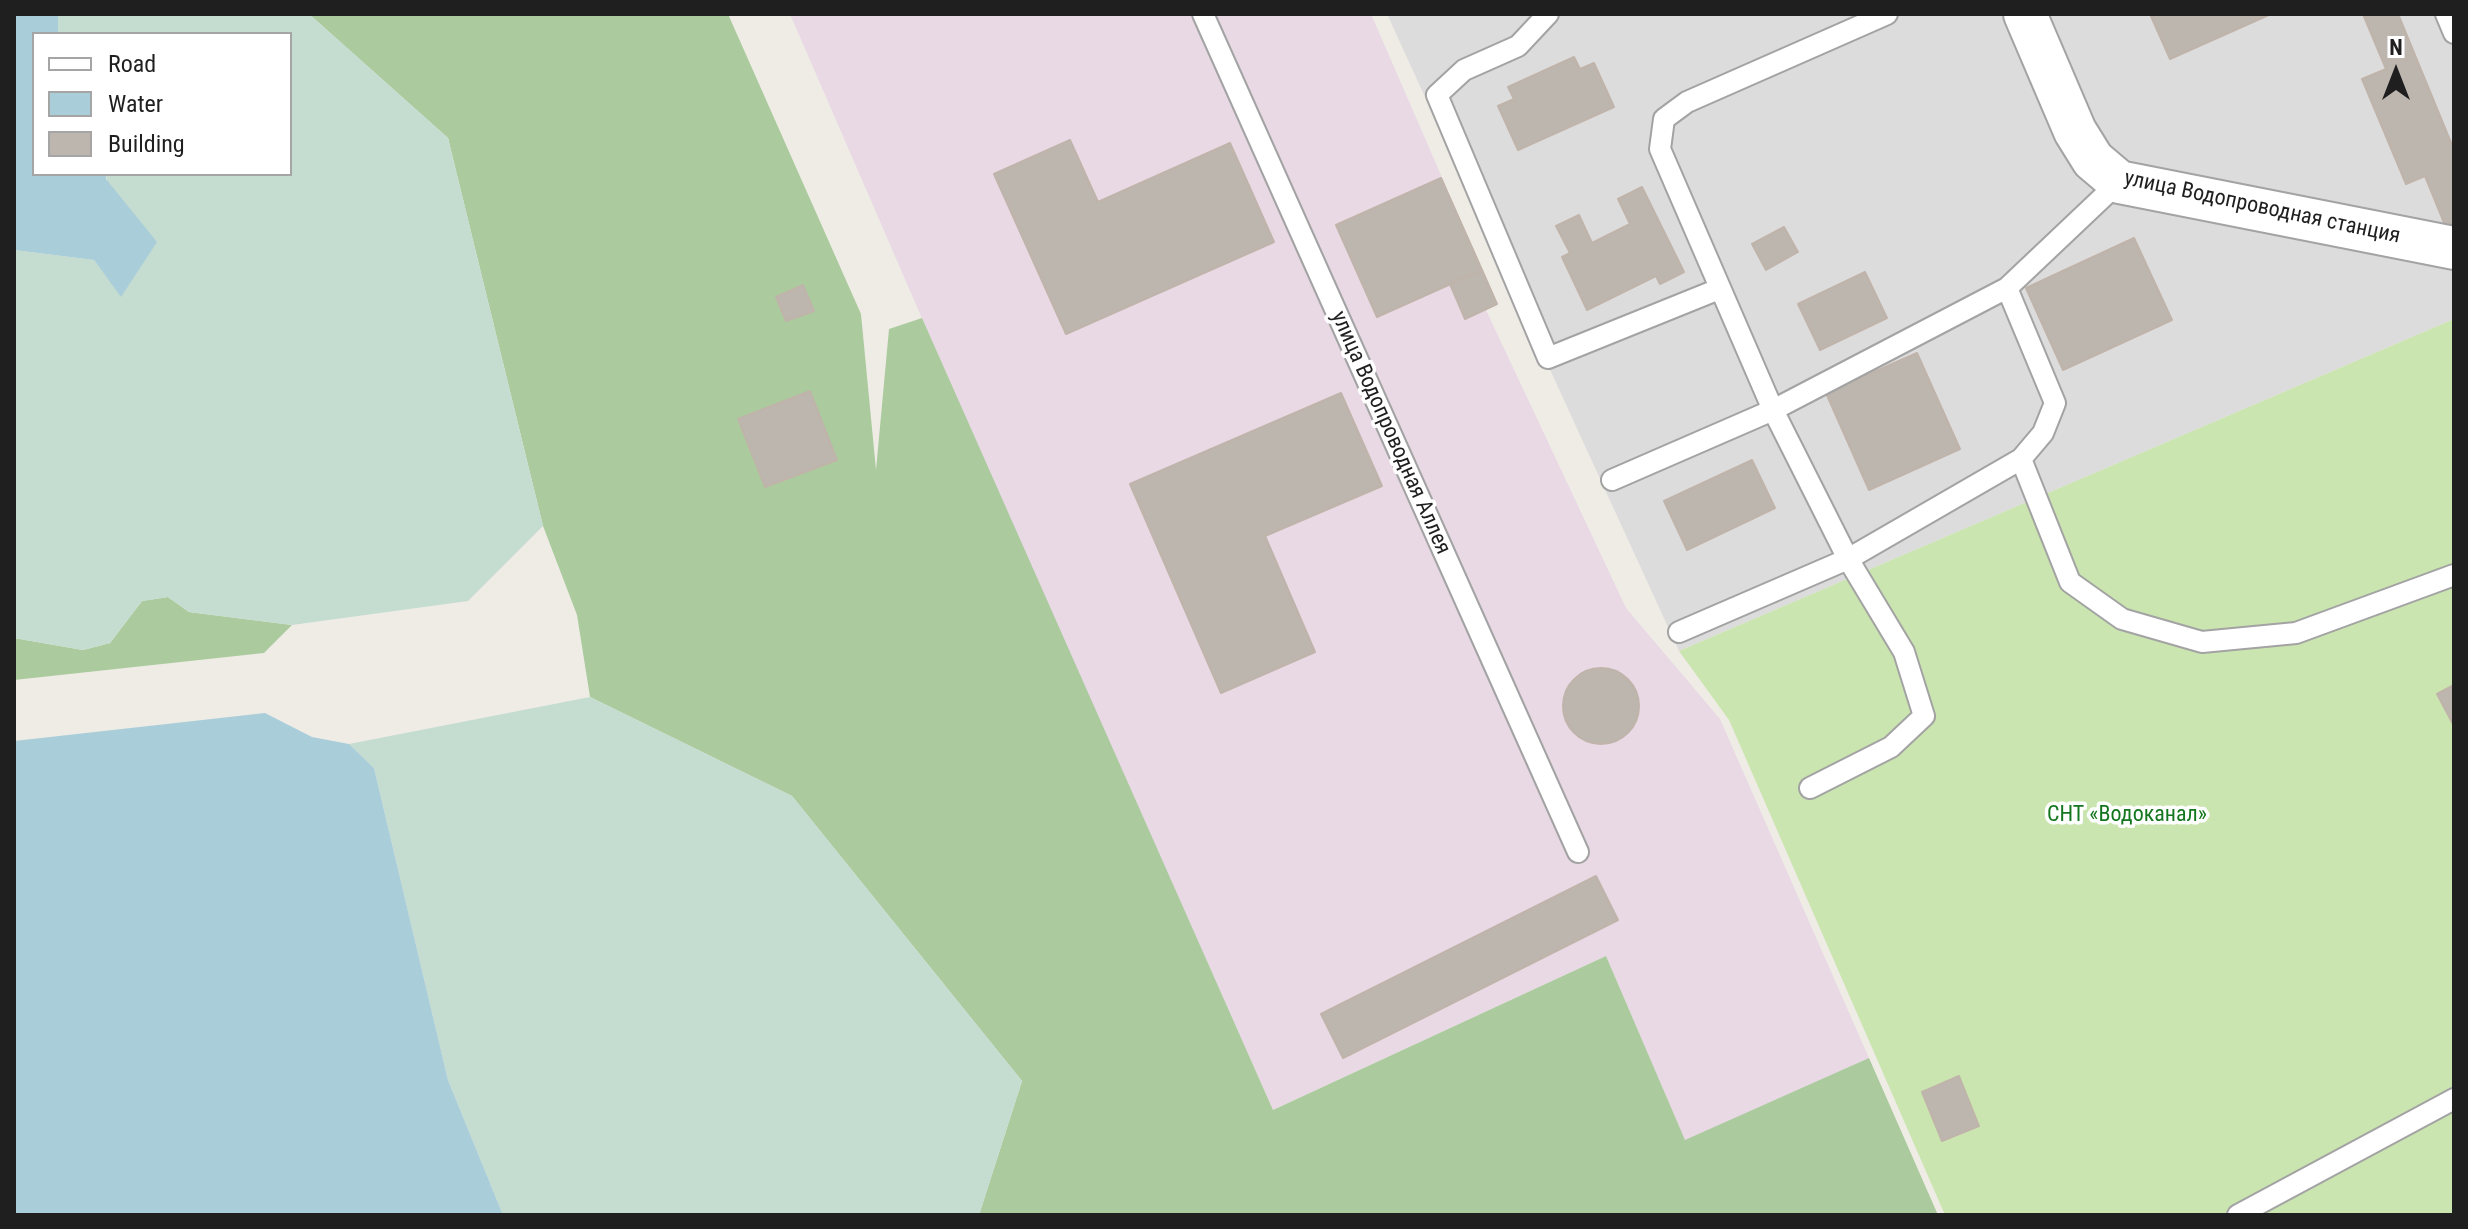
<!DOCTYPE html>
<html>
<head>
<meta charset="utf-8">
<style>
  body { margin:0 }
  #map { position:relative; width:2468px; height:1229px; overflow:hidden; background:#efece6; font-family:"Roboto Condensed",sans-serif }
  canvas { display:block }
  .frame { position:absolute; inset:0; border:16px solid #1f1f1f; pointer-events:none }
  .legend { position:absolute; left:32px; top:32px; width:260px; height:144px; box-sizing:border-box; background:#fff; border:2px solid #a5a5a5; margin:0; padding:10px 14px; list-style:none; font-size:24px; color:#1f1f1f }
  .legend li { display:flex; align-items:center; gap:16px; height:40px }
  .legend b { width:40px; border:2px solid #a5a5a5 }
  .north { position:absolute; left:2356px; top:32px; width:80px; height:80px; -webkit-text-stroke:6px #fff; paint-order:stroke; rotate:0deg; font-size:22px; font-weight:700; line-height:32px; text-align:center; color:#1f1f1f }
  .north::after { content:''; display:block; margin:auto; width:28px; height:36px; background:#1f1f1f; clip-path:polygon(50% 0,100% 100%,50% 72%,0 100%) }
</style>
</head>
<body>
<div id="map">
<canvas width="2468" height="1229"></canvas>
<div class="frame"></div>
<ul class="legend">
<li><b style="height:10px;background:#fff"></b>Road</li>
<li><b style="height:22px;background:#aaced9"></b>Water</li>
<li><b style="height:22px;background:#bcb6af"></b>Building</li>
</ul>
<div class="north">N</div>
</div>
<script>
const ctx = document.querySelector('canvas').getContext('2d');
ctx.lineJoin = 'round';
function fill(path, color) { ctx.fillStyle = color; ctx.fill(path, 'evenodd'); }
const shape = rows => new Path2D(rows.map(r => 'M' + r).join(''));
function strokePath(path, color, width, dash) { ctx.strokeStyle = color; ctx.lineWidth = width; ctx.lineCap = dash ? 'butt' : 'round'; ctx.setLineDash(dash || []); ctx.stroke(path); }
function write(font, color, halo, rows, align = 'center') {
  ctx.font = font + ' "Roboto Condensed",sans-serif'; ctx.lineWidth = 7; ctx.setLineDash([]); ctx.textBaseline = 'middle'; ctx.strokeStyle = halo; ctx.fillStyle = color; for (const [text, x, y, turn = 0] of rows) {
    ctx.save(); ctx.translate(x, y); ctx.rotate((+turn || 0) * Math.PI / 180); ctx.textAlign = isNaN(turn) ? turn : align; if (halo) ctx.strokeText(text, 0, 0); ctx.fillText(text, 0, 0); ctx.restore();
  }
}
const residential = shape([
  [1387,14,2454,14,2454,319,1679,651]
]);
const industrial = shape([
  [790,14,1371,14,1497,304,1486,310,1626,608,1720,719,1869,1058,1685,1141,1606,956,1273,1110,1009,519]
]);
const grass = shape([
  [2454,319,2454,1215,1945,1215,1729,720,1679,651]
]);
const forest = shape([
  [309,14,728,14,861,314,876,470,889,329,922,318,1273,1110,1606,956,1685,1140,1869,1058,1938,1215,979,1215,1022,1081,792,796,590,697,577,615,543,526,448,138],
  [168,597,189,612,292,625,264,653,14,680,14,638,83,650,110,643,142,601]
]);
const wetland = shape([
  [58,14,309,14,448,138,543,526,468,601,292,625,189,612,168,597,142,601,110,643,83,650,14,638,14,250,94,260,121,296,106,174,290,174,290,34,58,34],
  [590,697,792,796,1022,1081,979,1215,503,1215,448,1080,374,768,349,744]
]);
const water = shape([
  [14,14,58,14,58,34,34,34,34,174,106,174,106,179,157,242,121,297,94,260,14,250],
  [265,713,312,737,349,744,374,768,448,1080,503,1215,14,1215,14,741]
]);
const building = shape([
  [2150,14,2271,14,2170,59,2150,14],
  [2363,14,2398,14,2454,150,2454,227,2447,230,2425,176,2406,184,2362,79,2386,69,2363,14],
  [1574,57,1580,69,1594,63,1614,107,1518,150,1498,106,1514,99,1508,87,1574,57],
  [1070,140,1098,202,1230,143,1274,242,1066,334,994,174,1070,140],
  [1441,178,1482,270,1377,317,1336,225,1441,178],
  [1642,187,1684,272,1660,284,1656,276,1587,310,1562,257,1570,253,1556,226,1579,215,1592,243,1630,224,1618,199,1642,187],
  [1784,227,1798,252,1766,270,1752,244,1784,227],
  [2134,238,2172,320,2063,370,2026,288,2134,238],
  [1482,270,1497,304,1465,319,1450,284,1482,270],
  [1865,272,1887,318,1820,350,1798,304,1865,272],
  [803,285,814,311,786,321,776,297,803,285],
  [1917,353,1960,449,1869,490,1826,393,1917,353],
  [810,391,837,460,765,487,738,419,810,391],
  [1341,393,1382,486,1265,536,1315,652,1221,693,1130,484,1341,393],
  [1752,460,1775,508,1687,550,1664,501,1752,460],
  '1563 706a38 38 0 1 1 76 0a38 38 0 1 1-76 0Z',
  [2454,685,2454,726,2437,694,2454,685],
  [1596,876,1618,920,1343,1058,1321,1014,1596,876],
  [1959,1076,1979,1126,1942,1141,1922,1092,1959,1076]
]);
const lane = shape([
  [1203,14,1578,852],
  [1548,14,1518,46,1464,70,1437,95,1548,358,1719,289],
  [2446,14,2454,33],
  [2021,459,2070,582,2122,619,2202,642,2296,633,2454,575],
  [1612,480,1773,410,2007,288,2119,182],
  [1679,632,1848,559,2021,459,2043,433,2055,403,2007,288],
  [1810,788,1891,747,1924,716,1904,652,1848,559,1773,410,1660,149,1664,119,1687,102,1887,14],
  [2238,1215,2454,1099]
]);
const street = shape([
  [2025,14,2075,131,2093,160,2119,182,2454,248]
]);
const streetNames = [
  ["улица Водопроводная станция",2262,208,12],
  ["улица Водопроводная Аллея",1390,433,66]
];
const parkNames = [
  ["СНТ «Водоканал»",2127,815]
];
fill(residential, '#dddcdc');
fill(industrial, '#e8d9e5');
fill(grass, '#cae5b0');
fill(forest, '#abcb9e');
fill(wetland, '#c5dcd1');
fill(water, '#aaced9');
fill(building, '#bcb6af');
strokePath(building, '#c0b4aa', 2);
strokePath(lane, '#a3a3a3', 24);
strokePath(street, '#a3a3a3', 46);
strokePath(lane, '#fff', 20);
strokePath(street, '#fff', 42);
write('22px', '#1f1f1f', '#fff', streetNames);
write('22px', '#14761e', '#fff', parkNames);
</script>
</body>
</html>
